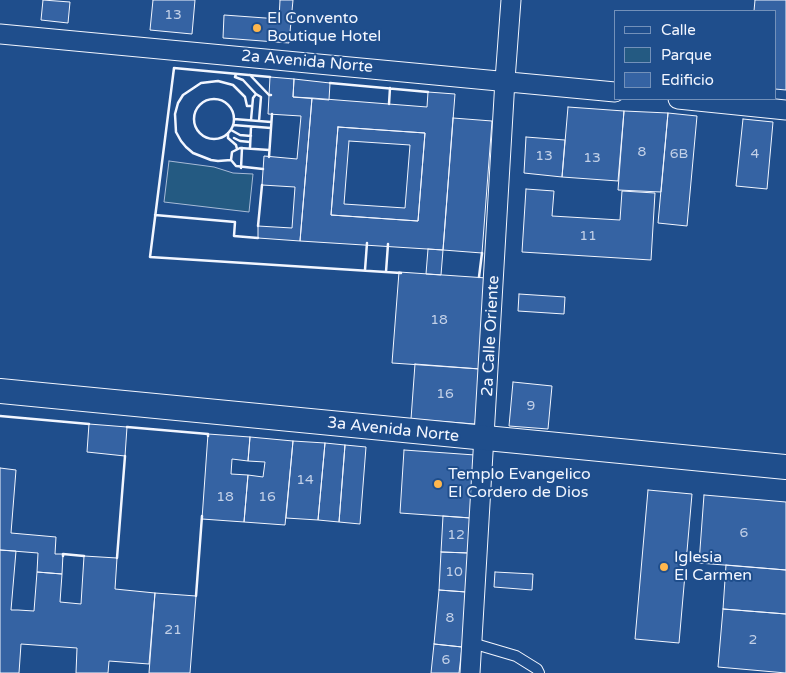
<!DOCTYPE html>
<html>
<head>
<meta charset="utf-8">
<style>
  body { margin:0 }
  #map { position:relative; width:786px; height:673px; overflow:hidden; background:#1f4e8c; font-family:"Varela Round",sans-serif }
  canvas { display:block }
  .legend { position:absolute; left:614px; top:10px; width:162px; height:90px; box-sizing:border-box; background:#1f4e8c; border:1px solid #7391ba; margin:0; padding:6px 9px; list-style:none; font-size:15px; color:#f2f6ff }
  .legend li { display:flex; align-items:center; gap:10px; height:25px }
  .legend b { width:25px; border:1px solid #7391ba }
</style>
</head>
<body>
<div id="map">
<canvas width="786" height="673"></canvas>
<ul class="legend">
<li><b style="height:6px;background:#1f4e8c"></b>Calle</li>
<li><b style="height:14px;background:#245a82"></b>Parque</li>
<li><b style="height:14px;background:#3563a3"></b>Edificio</li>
</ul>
</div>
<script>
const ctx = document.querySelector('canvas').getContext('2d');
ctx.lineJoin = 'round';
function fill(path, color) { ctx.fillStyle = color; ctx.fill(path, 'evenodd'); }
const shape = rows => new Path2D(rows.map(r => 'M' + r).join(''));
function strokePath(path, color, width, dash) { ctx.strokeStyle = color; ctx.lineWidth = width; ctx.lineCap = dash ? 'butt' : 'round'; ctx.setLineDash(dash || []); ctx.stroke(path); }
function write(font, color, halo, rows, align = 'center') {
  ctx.font = font + ' "Varela Round",sans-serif'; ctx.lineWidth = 4; ctx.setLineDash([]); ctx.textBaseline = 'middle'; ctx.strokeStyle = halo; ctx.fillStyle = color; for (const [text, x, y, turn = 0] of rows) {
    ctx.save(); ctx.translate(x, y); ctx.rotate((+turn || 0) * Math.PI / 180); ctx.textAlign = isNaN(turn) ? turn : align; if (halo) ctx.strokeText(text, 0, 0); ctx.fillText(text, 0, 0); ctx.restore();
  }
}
const green = shape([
  [169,161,214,167,233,173,253,174,249,212,164,202,169,161]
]);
const building = shape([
  [43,0,70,2,68,23,41,20,43,0],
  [153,0,195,0,192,34,150,30,153,0],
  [280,0,293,0,289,43,223,38,224,15,279,19,280,0],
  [755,0,786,0,786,90,775,89,775,11,754,11,755,0],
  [270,77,294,79,293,97,312,98,300,241,258,238,258,226,292,228,295,187,262,185,264,156,297,159,301,116,268,114,270,77],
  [294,79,330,83,329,100,293,97,294,79],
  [428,92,455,94,443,250,300,241,312,98,427,107,428,92],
  [338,127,425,133,418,221,331,215,338,127],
  [568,107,624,111,618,181,562,177,568,107],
  [624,111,668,113,661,192,618,190,624,111],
  [668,113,697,116,687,226,658,223,668,113],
  [453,118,492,121,482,253,443,250,453,118],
  [743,119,773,122,767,189,736,186,743,119],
  [338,127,425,133,418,221,331,215,338,127],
  [349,141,410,145,405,208,344,204,349,141],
  [526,137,565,140,562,177,524,173,526,137],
  [526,189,554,191,552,216,620,220,622,191,655,193,651,260,522,252,526,189],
  [428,249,443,250,441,275,426,274,428,249],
  [399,272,487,278,480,369,392,363,399,272],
  [519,294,565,297,564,314,518,311,519,294],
  [415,364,480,369,475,424,411,419,415,364],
  [513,382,552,386,548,429,509,426,513,382],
  [89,424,127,427,125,456,87,452,89,424],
  [208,434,250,437,248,461,232,459,231,474,248,475,244,522,202,519,208,434],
  [250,437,293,441,285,525,244,522,248,475,263,477,265,462,248,461,250,437],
  [293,441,325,443,318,520,286,518,293,441],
  [325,443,345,445,339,522,318,520,325,443],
  [345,445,366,447,360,524,339,522,345,445],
  [404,450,475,455,471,518,400,513,404,450],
  [0,468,16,470,11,533,56,537,55,554,63,554,62,574,37,572,38,553,0,550,0,468],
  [648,490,692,494,679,643,635,639,648,490],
  [704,495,786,502,786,570,699,563,704,495],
  [443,516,471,518,469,553,441,552,443,516],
  [0,550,16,551,11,610,18,610,34,611,37,572,62,574,60,602,81,604,84,556,117,558,115,589,155,593,149,664,109,661,108,673,76,673,77,648,21,644,19,673,0,673,0,550],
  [441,552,469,553,466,592,439,590,441,552],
  [726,565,786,570,786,614,723,609,726,565],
  [495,572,533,574,532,590,494,587,495,572],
  [439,590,466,592,462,647,434,644,439,590],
  [155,593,196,596,190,673,149,673,155,593],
  [723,609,786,614,786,673,718,667,723,609],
  [434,644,462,647,459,673,431,673,434,644]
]);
const service = shape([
  [472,643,516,656,537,669,539,673]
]);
const minor = shape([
  [0,34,615,92],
  [678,99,786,110],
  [470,673,505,80,511,0]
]);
const tertiary = shape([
  [0,391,786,467]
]);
const wall = shape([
  [236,74,235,77,243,80,256,94],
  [250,75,269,95,271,95],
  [270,77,174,68,150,257,401,273],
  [330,83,428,92],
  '194 119a20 20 0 1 1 40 0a20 20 0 1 1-40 0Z',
  [389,104,390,88],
  [234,119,271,122],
  [251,120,253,98,256,94,261,97,259,121],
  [233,125,271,128],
  [231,130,240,135,251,136],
  [228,133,228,138,236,145,237,149],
  [234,138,240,141,250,142],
  [250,148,251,127],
  [269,157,272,114],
  [231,160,218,161,211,160,193,153,186,147,181,141,176,132,175,114,178,103,183,95,201,83,218,81,233,85,245,97,247,106,252,106],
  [241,168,242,148],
  [263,169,236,166,231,160,232,152,240,148,269,150],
  [155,215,235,222,234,236,258,238],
  [258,226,262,185],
  [365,270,367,243],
  [386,272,388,244],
  [479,277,482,253],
  [0,416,89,424],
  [127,427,208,434,208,436],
  [63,556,63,554,84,556],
  [117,558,125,456],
  [196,596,202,516]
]);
const markers = [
  [257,28,5,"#ffb74d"],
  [438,484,5,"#ffb74d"],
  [664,567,5,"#ffb74d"]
];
const numberNames = [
  ["13",173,15],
  ["8",642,152],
  ["6B",679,154],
  ["4",755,154],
  ["13",544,156],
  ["13",592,158],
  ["11",588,236],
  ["18",439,320],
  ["16",445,394],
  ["9",531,406],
  ["14",305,480],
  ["18",225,497],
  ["16",267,497],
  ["6",744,533],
  ["12",456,535],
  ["10",454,572],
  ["8",450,618],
  ["21",173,630],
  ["2",753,640],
  ["6",446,660]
];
const poiNames = [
  ["El Convento",267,19],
  ["Boutique Hotel",267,37],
  ["Templo Evangelico",448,475],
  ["El Cordero de Dios",448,493],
  ["Iglesia",674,558],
  ["El Carmen",674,576]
];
const streetNames = [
  ["2a Avenida Norte",307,62,5],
  ["2a Calle Oriente",491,336,-87],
  ["3a Avenida Norte",393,430,6]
];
fill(green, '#245a82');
strokePath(green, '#a8bbd7', 1);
fill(building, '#3563a3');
strokePath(building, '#f2f6ff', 1);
strokePath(service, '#f2f6ff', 12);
strokePath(minor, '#f2f6ff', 21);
strokePath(tertiary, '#f2f6ff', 26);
strokePath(service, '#1f4e8c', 10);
strokePath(minor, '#1f4e8c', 19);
strokePath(tertiary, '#1f4e8c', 24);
strokePath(wall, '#f2f6ff', 2.5);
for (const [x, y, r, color] of markers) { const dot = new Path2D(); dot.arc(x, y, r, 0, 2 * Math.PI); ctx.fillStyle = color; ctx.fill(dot); strokePath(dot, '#1f4e8c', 2); }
write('14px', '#c3d1e8', null, numberNames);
write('16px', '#f2f6ff', '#1f4e8c', poiNames, 'left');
write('16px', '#f2f6ff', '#1f4e8c', streetNames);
</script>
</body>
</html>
